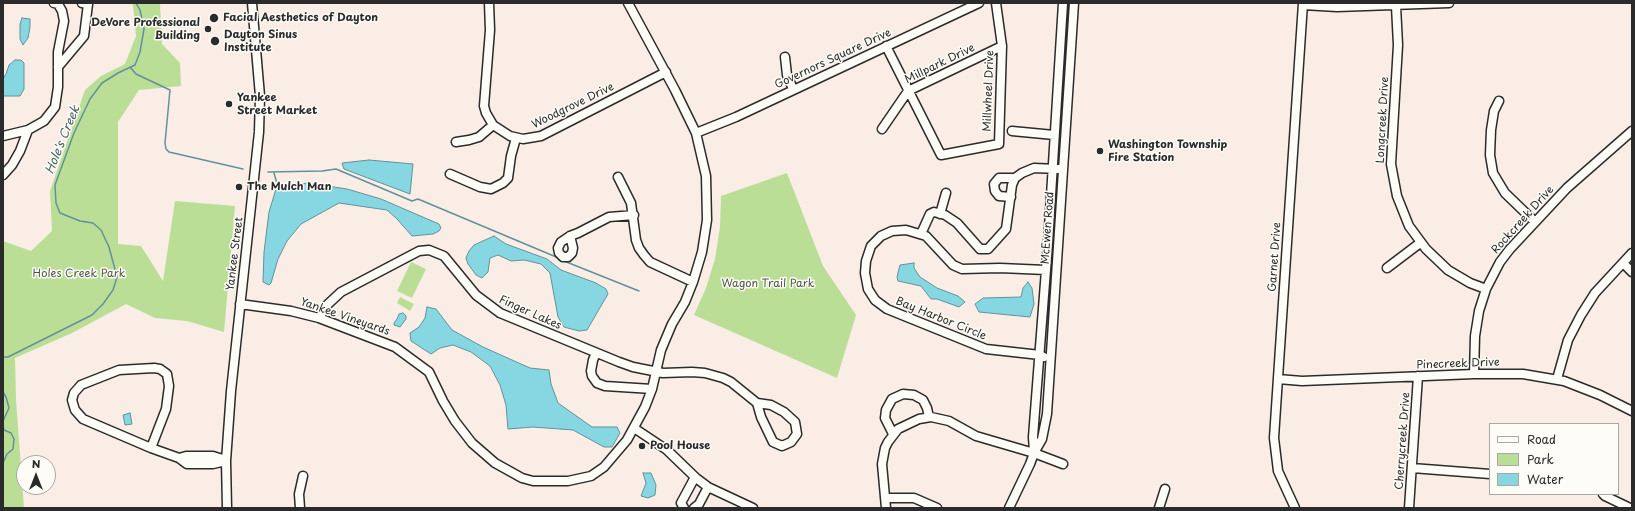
<!DOCTYPE html>
<html>
<head>
<meta charset="utf-8">
<style>
  body { margin:0 }
  #map { position:relative; width:1635px; height:511px; overflow:hidden; background:#f9ede6; font-family:"Playpen Sans",sans-serif }
  canvas { display:block }
  .frame { position:absolute; inset:0; border:4px solid #2b2b2b; pointer-events:none }
  .legend { position:absolute; left:1489px; top:423px; width:130px; height:72px; box-sizing:border-box; background:#fdfcf7; border:1px solid #a9a8a5; margin:0; padding:5px 7px; list-style:none; font-size:12px; color:#2b2b2b }
  .legend li { display:flex; align-items:center; gap:8px; height:20px }
  .legend b { width:20px; border:1px solid #a9a8a5 }
  .north { position:absolute; left:16px; top:455px; width:40px; height:40px; box-sizing:border-box; background:#fdfcf7; border:1px solid #a9a8a5; border-radius:50%; rotate:0deg; font-size:11px; font-weight:700; line-height:16px; text-align:center; color:#2b2b2b }
  .north::after { content:''; display:block; margin:auto; width:14px; height:18px; background:#2b2b2b; clip-path:polygon(50% 0,100% 100%,50% 72%,0 100%) }
</style>
</head>
<body>
<div id="map">
<canvas width="1635" height="511"></canvas>
<div class="frame"></div>
<ul class="legend">
<li><b style="height:5px;background:#fdfcf7"></b>Road</li>
<li><b style="height:11px;background:#bbde97"></b>Park</li>
<li><b style="height:11px;background:#86d7e1"></b>Water</li>
</ul>
<div class="north">N</div>
</div>
<script>
const ctx = document.querySelector('canvas').getContext('2d');
ctx.lineJoin = 'round';
function fill(path, color) { ctx.fillStyle = color; ctx.fill(path, 'evenodd'); }
const shape = rows => new Path2D(rows.map(r => 'M' + r).join(''));
function strokePath(path, color, width, dash) { ctx.strokeStyle = color; ctx.lineWidth = width; ctx.lineCap = dash ? 'butt' : 'round'; ctx.setLineDash(dash || []); ctx.stroke(path); }
function write(font, color, halo, rows, align = 'center') {
  ctx.font = font + ' "Playpen Sans",sans-serif'; ctx.lineWidth = 3; ctx.setLineDash([]); ctx.textBaseline = 'middle'; ctx.strokeStyle = halo; ctx.fillStyle = color; for (const [text, x, y, turn = 0] of rows) {
    ctx.save(); ctx.translate(x, y); ctx.rotate((+turn || 0) * Math.PI / 180); ctx.textAlign = isNaN(turn) ? turn : align; if (halo) ctx.strokeText(text, 0, 0); ctx.fillText(text, 0, 0); ctx.restore();
  }
}
const green = shape([
  [131,3,160,3,162,44,180,63,181,86,139,90,118,122,118,244,141,246,163,281,175,201,235,206,224,332,187,321,155,318,126,304,72,333,15,358,16,400,24,508,3,508,3,241,31,251,52,231,50,191,85,90,101,76,125,64,136,36,133,5],
  [787,173,823,266,856,315,837,378,694,315,706,288,715,259,720,227,721,196],
  [411,262,426,269,412,298,397,291],
  [400,297,414,304,410,311,397,303]
]);
const water = shape([
  [22,18,30,19,30,27,28,38,23,45,20,39,20,24,22,18],
  [15,60,21,60,24,63,24,89,20,96,3,96,3,79,6,74,9,65,15,60],
  [369,160,413,164,410,194,344,169,342,163,369,160],
  [308,183,347,189,381,199,439,224,441,228,439,231,433,234,412,236,397,219,387,210,339,203,301,224,287,241,278,259,271,283,269,285,263,282,264,252,269,212,276,189,280,186,308,183],
  [494,236,506,244,547,259,561,270,596,283,606,289,608,294,587,330,579,331,564,327,558,317,550,273,541,264,524,260,511,261,498,255,490,258,488,272,482,278,476,275,468,264,466,258,469,251,474,245,494,236],
  [914,263,914,268,920,277,937,288,958,296,965,302,959,307,937,299,931,299,921,286,898,281,897,277,900,265,914,263],
  [1028,282,1032,288,1034,304,1030,317,979,312,975,304,983,298,1021,297,1023,288,1028,282],
  [427,307,436,309,452,330,483,347,530,368,549,370,551,384,558,403,592,427,617,427,620,433,612,447,604,447,573,430,533,427,508,429,506,405,500,385,490,366,471,352,453,345,440,348,431,354,411,341,410,333,419,327,425,318,427,307],
  [403,313,406,316,406,319,400,327,394,325,394,323,397,319,399,314,403,313],
  [130,413,132,424,125,425,123,415,130,413],
  [643,473,651,473,656,485,655,495,648,498,641,496,646,483,643,473]
]);
const stream = shape([
  [130,67,136,74,170,90,165,143,166,149,169,152,243,169],
  [268,172,322,171,336,169,412,201,418,199,561,259],
  [274,173,278,187],
  [564,261,639,291],
  [3,357,8,357,92,315,103,304,113,290,117,277,109,247,101,230,93,223,80,221,60,213,56,203,55,185,74,133,90,99,102,83,118,73,135,65,140,52,144,29,140,10,136,3],
  [3,392,6,397,9,408,3,421],
  [3,426,4,430,11,433,14,439,13,449,7,454,3,463]
]);
const minor = shape([
  [489,3,490,30,484,106,486,113,493,125,510,136,523,139,541,136,666,72],
  [1303,5,1337,7,1449,3],
  [1396,6,1398,45,1391,164,1397,196,1409,226,1426,249,1448,270,1470,283,1486,289],
  [886,46,941,155,999,144,1002,46,996,3],
  [785,57,787,75,793,89],
  [58,67,84,36,88,4,82,3],
  [1499,101,1494,111,1491,130,1490,155,1493,173,1505,193,1535,222],
  [882,129,908,91,1002,46],
  [1012,131,1054,135],
  [696,133,736,117,979,3],
  [3,136,28,130,44,121,55,107,58,87,58,52,64,21,62,11,58,4,54,3],
  [456,142,469,140,479,137,493,125],
  [450,174,480,187,491,189,503,183,508,178,511,156,516,138],
  [3,175,12,165,20,151,28,130],
  [618,177,631,203,636,240,639,248,644,255,650,262,693,282],
  [1011,197,999,196,995,191,994,184,999,178,1015,178],
  [940,214,946,193],
  [921,234,930,214,934,212,945,215,957,223,980,249,988,249,1006,229,1012,185,1015,178,1022,173,1034,168,1058,169],
  [570,236,573,248,572,253,568,257,563,257,559,253,558,248,561,242,570,236,578,233,609,217,634,215],
  [1623,263,1632,272],
  [1387,268,1420,243],
  [240,304,291,311,319,318,395,347,429,372,443,401,455,421,472,443,495,463,522,478,533,481,568,481,591,476,604,467,627,440,645,407,652,389,661,350,672,324,685,302,693,282,702,252,707,220,706,176,696,133,675,90,628,3],
  [319,318,327,305,341,292,419,251,429,250,444,256,476,295,500,313,619,362,633,367,663,373,692,372,705,373,723,378,731,382,757,403,761,417,773,442,782,446,791,442,797,434,795,422,784,412,771,405,757,403],
  [596,353,593,360,591,371,592,376,597,383,605,386,652,389],
  [1044,357,1040,355,986,349,887,309,875,300,868,289,865,273,866,261,871,246,881,236,892,231,906,230,926,236,953,265,962,269,1000,268,1046,270],
  [154,368,160,369,167,374,169,386,166,409,151,448,83,419,75,410,72,400,74,393,81,385,86,383,119,370,154,368],
  [1474,374,1475,336,1479,311,1486,289,1500,262,1510,249,1567,188,1632,131],
  [1278,379,1302,381,1474,374,1523,374,1564,381,1600,395,1632,411],
  [1557,379,1568,340,1581,315,1595,293,1632,253],
  [634,428,667,450,696,478,708,487,753,508],
  [893,434,885,418,886,410,892,399,903,394,914,395,923,400,927,408,929,417],
  [151,448,179,458,187,464,213,464,226,461],
  [1034,452,1033,437,1048,244,1063,3],
  [179,458,186,456,213,456,226,460],
  [1412,468,1490,474],
  [1603,494,1605,496,1630,508],
  [885,498,914,498,937,508],
  [227,508,226,461,231,391,259,132,260,96,252,3],
  [300,508,299,494,303,476],
  [684,508,681,503,695,477],
  [694,508,699,504,708,487],
  [886,508,882,464,885,448,888,442,898,429,919,419,931,417,949,421,976,436,1034,453,1063,464],
  [1009,508,1030,464,1034,453,1042,439,1047,414,1074,3],
  [1159,508,1165,489],
  [1295,508,1278,471,1274,438,1303,3],
  [1409,508,1418,376]
]);
const markers = [
  [214,18,5,"#2b2b2b"],
  [208,29,4,"#2b2b2b"],
  [215,41,5,"#2b2b2b"],
  [229,104,4,"#2b2b2b"],
  [1100,151,4,"#2b2b2b"],
  [239,187,4,"#2b2b2b"],
  [642,446,4,"#2b2b2b"]
];
const poiNames = [
  ["Facial Aesthetics of Dayton",223,18],
  ["DeVore Professional",200,23,"right"],
  ["Building",200,36,"right"],
  ["Dayton Sinus",224,35],
  ["Institute",224,48],
  ["Yankee",237,98],
  ["Street Market",237,111],
  ["Washington Township",1108,145],
  ["Fire Station",1108,158],
  ["The Mulch Man",247,187],
  ["Pool House",650,446]
];
const streetNames = [
  ["Governors Square Drive",833,59,-25],
  ["Millpark Drive",940,64,-26],
  ["Millwheel Drive",989,91,-88],
  ["Woodgrove Drive",573,106,-26],
  ["Longcreek Drive",1383,120,-87],
  ["Rockcreek Drive",1523,220,-48],
  ["McEwen Road",1048,228,-86],
  ["Yankee Street",235,254,-83],
  ["Garnet Drive",1275,257,-86],
  ["Finger Lakes",530,313,24],
  ["Yankee Vineyards",345,317,19],
  ["Bay Harbor Circle",941,319,22],
  ["Pinecreek Drive",1458,364,-2],
  ["Cherrycreek Drive",1403,441,-86]
];
const parkNames = [
  ["Holes Creek Park",79,274],
  ["Wagon Trail Park",768,284]
];
const waterNames = [
  ["Hole's Creek",63,140,-68]
];
fill(green, '#bbde97');
fill(water, '#86d7e1');
strokePath(water, '#629298', 1);
strokePath(stream, '#629298', 1.5);
strokePath(minor, '#2b2b2b', 11);
strokePath(minor, '#fdfcf7', 8);
for (const [x, y, r, color] of markers) { const dot = new Path2D(); dot.arc(x, y, r, 0, 2 * Math.PI); ctx.fillStyle = color; ctx.fill(dot); strokePath(dot, '#fdfcf7', 1.5); }
write('bold 11px', '#2b2b2b', '#fdfcf7', poiNames, 'left');
write('11px', '#2b2b2b', '#fdfcf7', streetNames);
write('11px', '#4f5846', '#fdfcf7', parkNames);
write('italic 12px', '#465f62', '#fdfcf7', waterNames);
</script>
</body>
</html>
